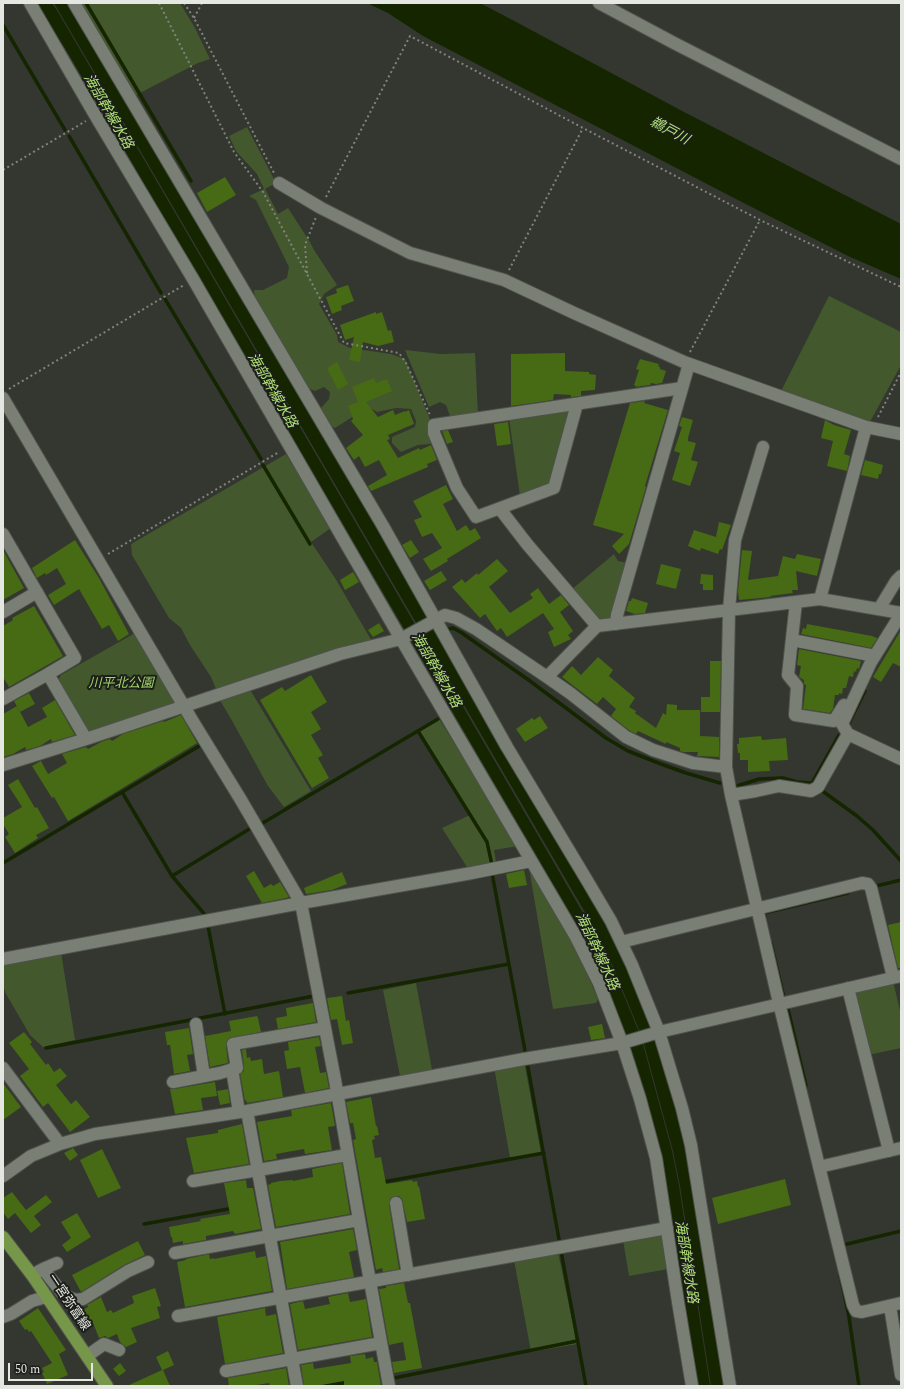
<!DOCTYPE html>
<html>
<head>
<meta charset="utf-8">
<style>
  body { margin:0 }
  #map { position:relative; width:904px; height:1389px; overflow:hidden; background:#33372f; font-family:Spectral,serif }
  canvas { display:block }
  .frame { position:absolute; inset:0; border:4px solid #e4e7e2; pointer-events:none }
  .scale { position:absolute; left:8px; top:1363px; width:85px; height:18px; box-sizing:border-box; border:2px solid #e4e7e2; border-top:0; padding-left:5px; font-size:12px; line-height:14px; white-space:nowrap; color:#e4e7e2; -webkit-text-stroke:3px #1c1e1a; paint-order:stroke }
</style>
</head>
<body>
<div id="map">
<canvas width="904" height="1389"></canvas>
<div class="frame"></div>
<div class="scale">50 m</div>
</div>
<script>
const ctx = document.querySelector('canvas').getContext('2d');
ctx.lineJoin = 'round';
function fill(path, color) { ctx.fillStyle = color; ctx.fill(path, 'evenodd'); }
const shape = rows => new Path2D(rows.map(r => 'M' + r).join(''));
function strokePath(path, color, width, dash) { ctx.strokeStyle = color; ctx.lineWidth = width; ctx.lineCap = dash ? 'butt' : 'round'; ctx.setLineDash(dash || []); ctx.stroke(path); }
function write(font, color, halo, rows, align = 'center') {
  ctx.font = font + ' Spectral,"Noto Sans JP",serif'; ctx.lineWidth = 4; ctx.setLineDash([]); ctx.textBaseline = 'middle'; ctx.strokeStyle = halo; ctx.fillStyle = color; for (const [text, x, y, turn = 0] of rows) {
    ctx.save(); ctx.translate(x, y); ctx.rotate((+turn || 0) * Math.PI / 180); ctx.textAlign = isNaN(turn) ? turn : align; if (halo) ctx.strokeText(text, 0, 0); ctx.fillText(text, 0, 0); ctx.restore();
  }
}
const green = shape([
  [79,3,180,3,195,28,210,59,198,63,136,95,130,92],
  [247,127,276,183,265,189,278,214,288,208,310,242,314,250,337,285,324,294,319,304,337,335,338,342,350,348,391,354,405,359,432,424,433,440,430,444,418,445,401,452,392,443,392,437,415,427,416,421,411,409,396,408,377,412,370,408,357,414,335,428,328,424,321,408,329,399,330,392,324,387,315,391,310,389,261,312,255,299,254,290,263,290,287,278,289,267,256,200,249,196,264,189,257,174,236,151,229,136],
  [829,296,901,332,901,365,871,420,868,423,780,393],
  [405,350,441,354,475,353,478,415,457,421,450,416,446,405,440,402,429,407],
  [569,408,572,411,552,483,520,496,509,418],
  [286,454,331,528,311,542,335,578,373,643,238,684,216,689,211,677,190,645,181,628,169,618,132,555,131,544],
  [614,554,618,561,627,563,612,617,606,622,597,622,571,590],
  [135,633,177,704,93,732,87,730,58,680,61,675],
  [249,688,311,791,284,807,268,786,230,717,219,699],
  [438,717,518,846,494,850,497,868,472,870,467,867,442,828,470,815,417,731],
  [529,868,575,946,598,999,596,1003,553,1009],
  [61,952,75,1040,43,1047,30,1035,6,994,3,986,3,964],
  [893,981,901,1015,901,1048,868,1055,852,995,857,989],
  [416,983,433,1075,401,1081,383,990],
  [524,1061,541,1153,510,1158,494,1067],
  [662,1233,668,1269,629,1276,623,1240],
  [558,1252,577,1344,531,1352,514,1260]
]);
const water = shape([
  [37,3,52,3,58,12,543,844,594,932,610,962,641,1037,672,1151,679,1186,710,1386,697,1386,666,1188,645,1098,628,1041,598,966,577,925,69,55],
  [54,3,69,3,505,748,606,923,627,965,668,1072,686,1146,693,1183,724,1386,711,1386,680,1186,673,1151,642,1037,611,962,596,931],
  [367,3,480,3,518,23,684,112,901,224,901,279,848,256,734,198,423,36,388,13]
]);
const stream = shape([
  [86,3,191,181],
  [3,25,65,130],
  [69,136,161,293],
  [165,299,261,459],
  [263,465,310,544],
  [449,629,453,628,462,633,530,681,606,738,628,751,661,764,686,773,720,783],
  [849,723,865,691],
  [418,731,487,842,492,865],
  [737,786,759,779,783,778,797,782,812,783,839,735],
  [821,790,857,816,873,830,901,861],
  [122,792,172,876,206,916],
  [261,824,438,719],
  [3,863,201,745],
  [492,873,526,1056],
  [172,876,251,828],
  [876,886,901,880],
  [765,917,764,913,848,893],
  [208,926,225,1014],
  [771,943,784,998],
  [348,993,509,964],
  [787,1005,806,1086],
  [46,1048,314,996],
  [527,1062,560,1245],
  [383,1182,544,1153],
  [144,1224,234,1208],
  [843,1241,843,1245,901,1231],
  [561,1251,586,1386],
  [840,1275,849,1317,859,1386],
  [394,1378,577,1341],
  [326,1386,348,1382]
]);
const building = shape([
  [225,177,236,195,207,212,197,193],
  [348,285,354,301,341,306,342,310,332,314,326,297,337,293,336,289],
  [376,312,376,314,382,312,388,331,391,330,394,342,378,346,363,342,360,362,349,360,354,337,345,340,340,325],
  [565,353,565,371,589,372,589,374,596,375,595,390,581,391,581,396,571,397,571,395,554,394,553,400,511,406,511,354],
  [640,359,659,364,658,366,660,367,660,369,666,371,662,383,656,384,651,383,650,385,635,387,636,386,634,385,639,370,636,369],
  [337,362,348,384,338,390,327,368],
  [374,378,376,383,387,379,392,391,366,402,378,417,393,410,395,415,405,411,405,412,409,410,414,424,388,435,390,439,387,440,398,458,419,448,420,450,431,445,437,460,427,464,428,467,371,491,368,486,387,475,379,460,365,467,359,456,354,460,346,448,363,435,351,421,353,419,348,406,358,402,352,387],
  [645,401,644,403,668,410,645,486,646,487,629,544,619,554,612,546,624,534,593,525,630,403],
  [682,417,693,420,688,438,688,441,696,443,691,460,698,462,690,486,672,480,680,453,674,451,682,427,679,426],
  [825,420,834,425,851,430,844,454,850,456,847,471,827,466,833,441,821,438],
  [508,422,511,444,497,446,494,424],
  [448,430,453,442,447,444,442,431],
  [865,460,883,465,881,474,879,474,878,479,861,475],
  [446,485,453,499,443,504,457,531,466,525,470,531,475,528,481,538,447,559,448,561,431,571,423,559,442,548,432,533,422,537,414,520,422,517,413,501],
  [719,522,731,525,722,550,720,549,718,554,701,548,700,551,688,546,694,530,716,537],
  [75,540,99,578,129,634,118,641,109,625,102,629,79,589,54,605,48,595,66,584,57,568,46,575,45,573,37,578,32,568],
  [411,540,419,552,410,558,402,545],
  [3,550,24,588,3,600],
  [742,550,752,551,748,580,778,576,783,556,795,559,797,554,821,559,817,576,796,571,798,590,792,590,793,593,770,596,771,597,739,600,738,591],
  [497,559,508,571,489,587,510,613,533,598,530,594,538,588,549,604,561,595,569,605,560,612,573,631,568,635,571,639,554,647,548,632,554,629,543,613,507,637,501,628,497,631,485,614,480,618,452,587,462,579,465,583,477,573,478,575],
  [661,564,681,569,676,589,656,584],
  [441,571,447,580,430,590,424,581],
  [353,572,359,582,345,590,340,580],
  [701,574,713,575,713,590,703,590,703,584,700,584],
  [632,598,648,603,645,613,635,614,626,611,629,601,631,601],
  [34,606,63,656,9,687,3,677,3,626,13,620,12,618],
  [379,623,384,631,373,637,368,630],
  [807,624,872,636,877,638,877,639,871,648,801,634,803,628,806,629],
  [901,630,901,667,893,663,881,682,873,677],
  [799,649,861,661,859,669,857,668,856,672,854,671,853,677,849,676,846,688,843,688,842,694,839,693,839,695,835,695,833,709,830,713,803,709,806,685,804,684,804,680,799,677,801,666,797,665],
  [598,657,613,670,609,676,635,698,629,707,636,711,635,713,656,728,663,713,666,715,667,704,677,705,677,710,700,710,700,736,719,737,719,757,697,756,698,752,683,752,680,751,680,748,666,742,666,744,638,731,636,734,630,731,611,716,616,709,603,697,597,704,562,677,572,666,581,675],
  [710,661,721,661,720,712,701,712,701,697,710,697],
  [311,675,327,702,311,712,321,729,311,735,323,755,318,758,329,778,312,788,260,700,282,687,285,691],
  [29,693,35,704,20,712,14,701],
  [55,700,75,735,52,742,51,739,40,746,26,750,25,747,13,754,3,757,3,714,17,706,28,727,47,717,42,708],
  [181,715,197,743,68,821,54,797,52,798,32,766,41,761,48,774,67,763,62,754,86,747,88,749,101,742,110,739,112,741,123,734,163,721,164,722],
  [540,716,548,728,525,742,516,729,532,718,534,720],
  [761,736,762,740,786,738,788,760,769,761,770,771,748,772,748,760,740,760,740,753,738,753,737,744,739,744,739,738],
  [18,779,35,808,37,807,49,828,36,835,38,838,15,853,5,837,9,834,3,824,3,818,22,807,8,785],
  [524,870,527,885,509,888,506,874],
  [254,871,264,888,271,884,273,886,280,882,289,897,286,898,262,903,246,876],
  [342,872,347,884,332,890,306,894,304,888],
  [901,922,901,968,898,968,888,925],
  [342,996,346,1021,349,1020,353,1043,342,1045,337,1019,331,1020,327,998],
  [313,1003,316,1022,278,1029,276,1018,287,1016,286,1008],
  [257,1016,258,1018,261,1032,229,1038,226,1045,228,1063,210,1067,205,1036,231,1031,229,1021],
  [602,1024,605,1038,591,1040,588,1027],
  [189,1028,193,1054,187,1055,190,1071,174,1074,170,1045,167,1045,165,1032],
  [24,1032,32,1042,30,1044,46,1065,48,1063,54,1072,60,1068,67,1076,56,1085,71,1104,76,1100,90,1117,70,1132,48,1103,43,1107,20,1076,29,1069,9,1043],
  [319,1037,321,1046,315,1047,320,1073,326,1072,329,1088,305,1093,300,1067,287,1069,284,1051,289,1050,288,1042],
  [246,1049,247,1058,250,1057,251,1061,262,1059,264,1074,279,1071,283,1097,247,1103,246,1100,245,1101,240,1074,244,1071,244,1067,242,1050],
  [215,1082,217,1096,201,1098,203,1110,175,1114,170,1089,174,1089],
  [3,1083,21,1107,3,1120],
  [228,1089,230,1103,220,1105,217,1091],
  [371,1097,376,1126,377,1126,379,1135,374,1136,375,1139,372,1140,375,1158,381,1157,386,1184,412,1180,413,1182,417,1181,418,1187,419,1186,425,1219,407,1222,402,1199,399,1196,395,1196,391,1198,389,1204,399,1269,383,1272,382,1268,376,1270,353,1140,356,1139,353,1123,350,1123,346,1102],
  [331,1103,335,1126,328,1127,332,1150,305,1154,304,1149,276,1154,277,1159,264,1161,257,1122,292,1116,291,1110],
  [242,1124,249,1164,194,1173,186,1138,218,1133,218,1130],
  [73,1148,78,1155,70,1161,64,1153],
  [102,1149,121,1188,98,1198,80,1160],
  [342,1163,350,1214,276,1227,268,1185,271,1184,271,1183,280,1181,293,1180,293,1181,313,1177,312,1169],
  [785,1179,791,1205,718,1224,712,1198],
  [246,1180,247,1188,253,1188,261,1229,235,1234,233,1231,206,1236,206,1240,183,1244,183,1241,173,1243,172,1237,171,1237,169,1227,201,1221,200,1219,230,1214,224,1183],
  [12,1192,26,1210,46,1195,52,1202,34,1216,41,1225,31,1233,15,1213,8,1219,3,1212,3,1198],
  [77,1213,91,1237,67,1252,62,1245,71,1238,61,1222],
  [353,1229,357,1250,349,1252,354,1277,287,1289,280,1242],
  [138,1241,145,1255,124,1265,81,1292,72,1275],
  [255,1251,256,1258,266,1256,272,1291,185,1307,177,1262,186,1260,186,1259,209,1254,210,1259,214,1258,214,1259],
  [404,1283,408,1303,410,1303,422,1368,394,1373,392,1362,406,1360,403,1342,389,1345,379,1289,386,1288,386,1286],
  [155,1288,161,1306,157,1307,160,1318,131,1328,137,1342,126,1347,120,1342,117,1334,108,1338,105,1336,99,1338,93,1323,85,1327,79,1312,88,1307,87,1305,101,1297,107,1312,111,1310,113,1313,134,1303,132,1296],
  [348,1293,350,1302,366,1299,372,1337,298,1350,290,1304,303,1301,305,1309,330,1304,328,1297],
  [38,1308,66,1350,59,1354,68,1375,47,1384,42,1373,44,1372,42,1368,52,1363,31,1331,29,1332,27,1329,25,1330,19,1321],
  [265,1308,266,1316,276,1314,283,1353,225,1364,217,1317],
  [168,1351,174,1365,163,1370,170,1386,127,1386,162,1370,156,1357],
  [365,1354,366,1359,373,1357,374,1362,377,1362,381,1386,344,1386,344,1381,315,1386,304,1386,301,1365,313,1363,314,1369,351,1363,350,1356],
  [120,1363,126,1371,119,1376,113,1369],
  [286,1368,289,1386,270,1386,269,1383,250,1386,229,1386,228,1378]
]);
const path = shape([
  [159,3,234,152,263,192,344,343,399,353,406,363,430,415],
  [184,3,194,18,274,173],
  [194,18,202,3],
  [3,170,86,121],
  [326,197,410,36,583,128,760,220,901,287],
  [509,270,583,128],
  [307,273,305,245,316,217],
  [690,352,760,220],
  [9,389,184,285],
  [878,417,901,372],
  [108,554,279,452]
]);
const minor = shape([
  [30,3,95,115,193,279,401,639,576,937,599,983,622,1043,640,1099,656,1158,678,1302,692,1386],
  [74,3,383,526,507,747,588,882,611,921,632,965,659,1032,682,1108,691,1145,730,1386],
  [599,3,674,43,901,159],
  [279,183,321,208,410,253,504,280,574,313,684,362,866,427,901,434],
  [3,398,192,720,241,800,301,903,335,1080,362,1237,389,1386],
  [577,404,554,488,476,517,457,488,434,433,434,425,682,388],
  [500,509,527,544,597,626],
  [3,534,75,658,48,674,86,739],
  [820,599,866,427],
  [796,602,788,675,797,686,795,715,834,721,844,705],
  [879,609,896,581,901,576],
  [3,612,37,592],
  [616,624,617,615,689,364],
  [792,640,875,656],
  [547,677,597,626,820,599,901,613],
  [3,699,48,674],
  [848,734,901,759],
  [3,765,86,739,340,654,401,639,445,615,456,618,476,629,547,677,570,693,626,737,653,750,693,763,726,767,731,795,779,1003,853,1305,856,1311,862,1312,901,1303],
  [726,767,729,610,735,540,763,447],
  [731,795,756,791,779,786,811,791,818,787,848,734,842,724,871,662,901,614],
  [621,942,862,883,868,884,871,888,893,977],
  [3,959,301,903,472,873,531,861],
  [848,988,889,1151],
  [196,1024,204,1076],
  [3,1068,60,1144],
  [232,1069,239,1112],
  [173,1082,220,1073,237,1068,233,1044,325,1028],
  [247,1111,297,1386],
  [819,1167,901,1148],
  [3,1176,31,1156,60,1144,95,1134,247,1111,524,1059,622,1043,659,1032,901,976],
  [193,1181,347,1155],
  [396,1203,408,1275],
  [175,1253,359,1220],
  [43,1269,57,1263],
  [32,1275,43,1269,63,1294,75,1300,83,1299,128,1271,148,1262],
  [890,1306,901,1375],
  [178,1316,667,1228],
  [3,1317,11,1314,32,1301,46,1297],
  [87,1356,104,1344,119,1350],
  [226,1371,381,1343]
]);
const major = shape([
  [3,1237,32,1275,107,1386]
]);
const parkNames = [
  ["川平北公園",121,684]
];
const streetNames = [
  ["一宮弥富線",68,1303,56]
];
const waterNames = [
  ["海部幹線水路",107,112,60],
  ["鵜戸川",669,132,28],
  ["海部幹線水路",271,391,60],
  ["海部幹線水路",435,671,60],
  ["海部幹線水路",596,952,65],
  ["海部幹線水路",685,1262,81]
];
fill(green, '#44582d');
fill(water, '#142500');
strokePath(stream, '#142500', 3.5);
fill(building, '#476a14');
strokePath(minor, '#4f524c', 14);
strokePath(major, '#4f524c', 14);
strokePath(path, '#81847e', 2, [2, 3]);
strokePath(minor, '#7a7f76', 12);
strokePath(major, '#769649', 12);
write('italic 13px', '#a2d468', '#1c1e1a', parkNames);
write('13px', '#e4e7e2', '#1c1e1a', streetNames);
write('italic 14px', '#b0e276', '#1c1e1a', waterNames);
</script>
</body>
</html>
